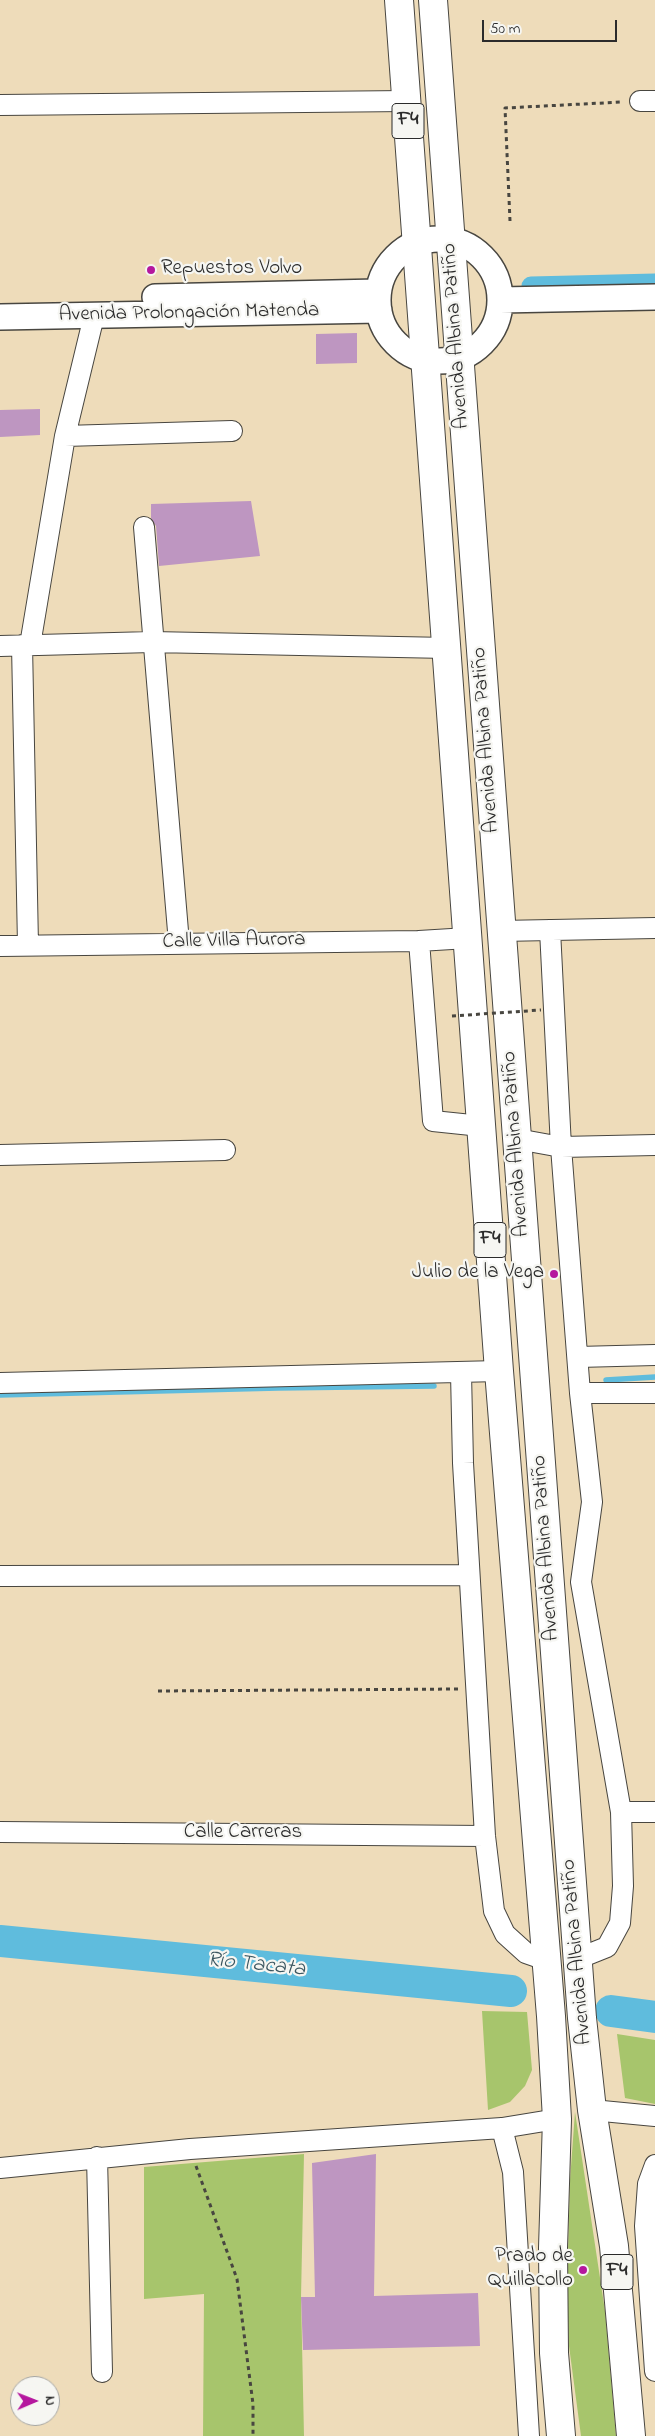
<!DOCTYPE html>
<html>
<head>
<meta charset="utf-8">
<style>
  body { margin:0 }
  #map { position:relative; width:655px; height:2436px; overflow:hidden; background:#eedcba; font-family:"Indie Flower",sans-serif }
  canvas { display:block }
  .north { position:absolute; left:10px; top:2376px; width:50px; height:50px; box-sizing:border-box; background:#f6f6f2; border:1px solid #a5a5a2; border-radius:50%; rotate:89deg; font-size:14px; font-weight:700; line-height:20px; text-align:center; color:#2b2b2b }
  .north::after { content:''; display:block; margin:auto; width:18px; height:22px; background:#b5179e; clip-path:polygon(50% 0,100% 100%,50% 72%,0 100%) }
  .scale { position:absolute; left:482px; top:20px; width:135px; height:22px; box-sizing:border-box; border:2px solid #2b2b2b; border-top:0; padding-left:6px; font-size:15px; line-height:18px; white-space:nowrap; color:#2b2b2b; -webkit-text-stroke:4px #f6f6f2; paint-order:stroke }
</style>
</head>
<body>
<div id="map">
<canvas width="655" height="2436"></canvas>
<div class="north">N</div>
<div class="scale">50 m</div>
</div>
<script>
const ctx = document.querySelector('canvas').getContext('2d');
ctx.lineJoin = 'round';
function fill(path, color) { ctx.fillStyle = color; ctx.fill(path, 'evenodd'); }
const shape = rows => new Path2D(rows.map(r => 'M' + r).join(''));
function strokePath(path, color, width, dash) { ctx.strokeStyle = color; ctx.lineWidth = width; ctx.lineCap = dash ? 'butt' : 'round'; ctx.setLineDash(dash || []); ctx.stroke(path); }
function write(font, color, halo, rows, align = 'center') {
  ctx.font = font + ' "Indie Flower",sans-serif'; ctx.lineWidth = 4.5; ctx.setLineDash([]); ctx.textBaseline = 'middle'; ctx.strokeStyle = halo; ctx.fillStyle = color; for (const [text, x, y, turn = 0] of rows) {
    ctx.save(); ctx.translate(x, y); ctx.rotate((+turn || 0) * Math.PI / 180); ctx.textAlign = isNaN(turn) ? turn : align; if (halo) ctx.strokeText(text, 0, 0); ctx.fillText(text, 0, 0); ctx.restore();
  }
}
const green = shape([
  [482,2011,527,2012,532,2070,525,2086,510,2102,488,2110],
  [617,2034,655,2040,655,2104,625,2098],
  [575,2112,605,2311,616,2436,581,2436,569,2346,567,2289,570,2180],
  [304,2154,301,2297,304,2436,203,2436,204,2294,144,2299,144,2167]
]);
const stream = shape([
  [606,1380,655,1377],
  [0,1395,278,1388,434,1386]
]);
const canal = shape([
  [531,286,655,283]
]);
const river = shape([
  [0,1941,511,1991],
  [611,2011,655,2017]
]);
const building = shape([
  [357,333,357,363,316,364,316,334],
  [40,409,40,435,0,437,0,410],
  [251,501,260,556,159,566,156,526,151,518,151,504],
  [376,2154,374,2296,478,2293,480,2346,303,2350,301,2297,315,2297,312,2163]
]);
const path = shape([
  [510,221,505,108,622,102],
  [158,1691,458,1689],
  [196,2166,237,2279,253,2404,253,2436]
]);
const minor = shape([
  [640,101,655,101],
  [0,105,407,101],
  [65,436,232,431],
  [144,527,179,943],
  [22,645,28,945],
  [30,645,65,436,94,316],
  [0,646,152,642,447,648],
  [550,930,561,1147,580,1393,592,1502,581,1582,621,1812,623,1886,620,1923,607,1947,577,1959],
  [500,931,655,928],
  [419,941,433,1121,481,1126],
  [0,946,419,941,468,938],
  [517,1139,561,1147,655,1145],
  [0,1155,225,1150],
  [578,1357,655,1355],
  [461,1373,463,1463,485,1836,494,1911,505,1934,526,1953,546,1960],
  [0,1383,499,1371],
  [580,1393,655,1393],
  [0,1576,469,1575],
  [621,1812,655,1812],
  [0,1832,485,1836],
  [592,2110,655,2116],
  [502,2128,513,2172,529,2436],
  [97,2157,102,2372],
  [655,2165,648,2184,645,2226,655,2371],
  [0,2168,190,2149,502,2128,557,2119]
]);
const major = shape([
  '378 300a61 61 0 1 1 122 0a61 61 0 1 1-122 0Z',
  [155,297,377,292],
  [500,300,655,297],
  [0,317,379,310]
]);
const highway = shape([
  [399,0,499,1371,551,2016,557,2119,553,2248,554,2353,561,2436],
  [433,0,582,2018,592,2110,614,2246,631,2436]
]);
const pathBridge = shape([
  [452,1016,541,1010]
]);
const markers = [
  [151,270,5,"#b5179e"],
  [554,1274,5,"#b5179e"],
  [583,2270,5,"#b5179e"]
];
const shields = [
  [408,121,32],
  [490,1240,32],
  [617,2272,32]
];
const shieldNames = [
  ["F4",408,121],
  ["F4",490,1240],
  ["F4",617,2272]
];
const poiNames = [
  ["Repuestos Volvo",161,270,"left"],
  ["Julio de la Vega",544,1274],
  ["Prado de",573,2258],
  ["Quillacollo",573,2282]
];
const streetNames = [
  ["Avenida Prolongación Matenda",189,314,-1],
  ["Avenida Albina Patiño",457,336,-94],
  ["Avenida Albina Patiño",487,740,-94],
  ["Calle Villa Aurora",234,942,-1],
  ["Avenida Albina Patiño",517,1144,-94],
  ["Avenida Albina Patiño",547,1548,-94],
  ["Calle Carreras",243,1834],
  ["Avenida Albina Patiño",578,1952,-95]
];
const waterNames = [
  ["Río Tacata",256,1966,6]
];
fill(green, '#a7c56c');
strokePath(stream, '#5fbcdd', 5.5);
strokePath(canal, '#5fbcdd', 19);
strokePath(river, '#5fbcdd', 32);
fill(building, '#be96c1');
strokePath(minor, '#484640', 22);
strokePath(major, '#484640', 28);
strokePath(highway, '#484640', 30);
strokePath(path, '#484640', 3, [4, 4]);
strokePath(minor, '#fff', 20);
strokePath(major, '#fff', 25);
strokePath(highway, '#fff', 28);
strokePath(pathBridge, '#484640', 3, [4, 4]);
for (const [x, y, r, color] of markers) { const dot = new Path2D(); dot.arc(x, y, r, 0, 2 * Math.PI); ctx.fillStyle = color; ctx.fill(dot); strokePath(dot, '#f6f6f2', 2); }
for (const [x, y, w] of shields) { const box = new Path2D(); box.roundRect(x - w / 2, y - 17.5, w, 35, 4); ctx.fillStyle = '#f6f6f2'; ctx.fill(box); strokePath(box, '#2b2b2b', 1); }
write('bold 20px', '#2b2b2b', null, shieldNames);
write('21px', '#2b2b2b', '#f6f6f2', poiNames, 'right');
write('21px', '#2b2b2b', '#f6f6f2', streetNames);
write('italic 22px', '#3b5660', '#f6f6f2', waterNames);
</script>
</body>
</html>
